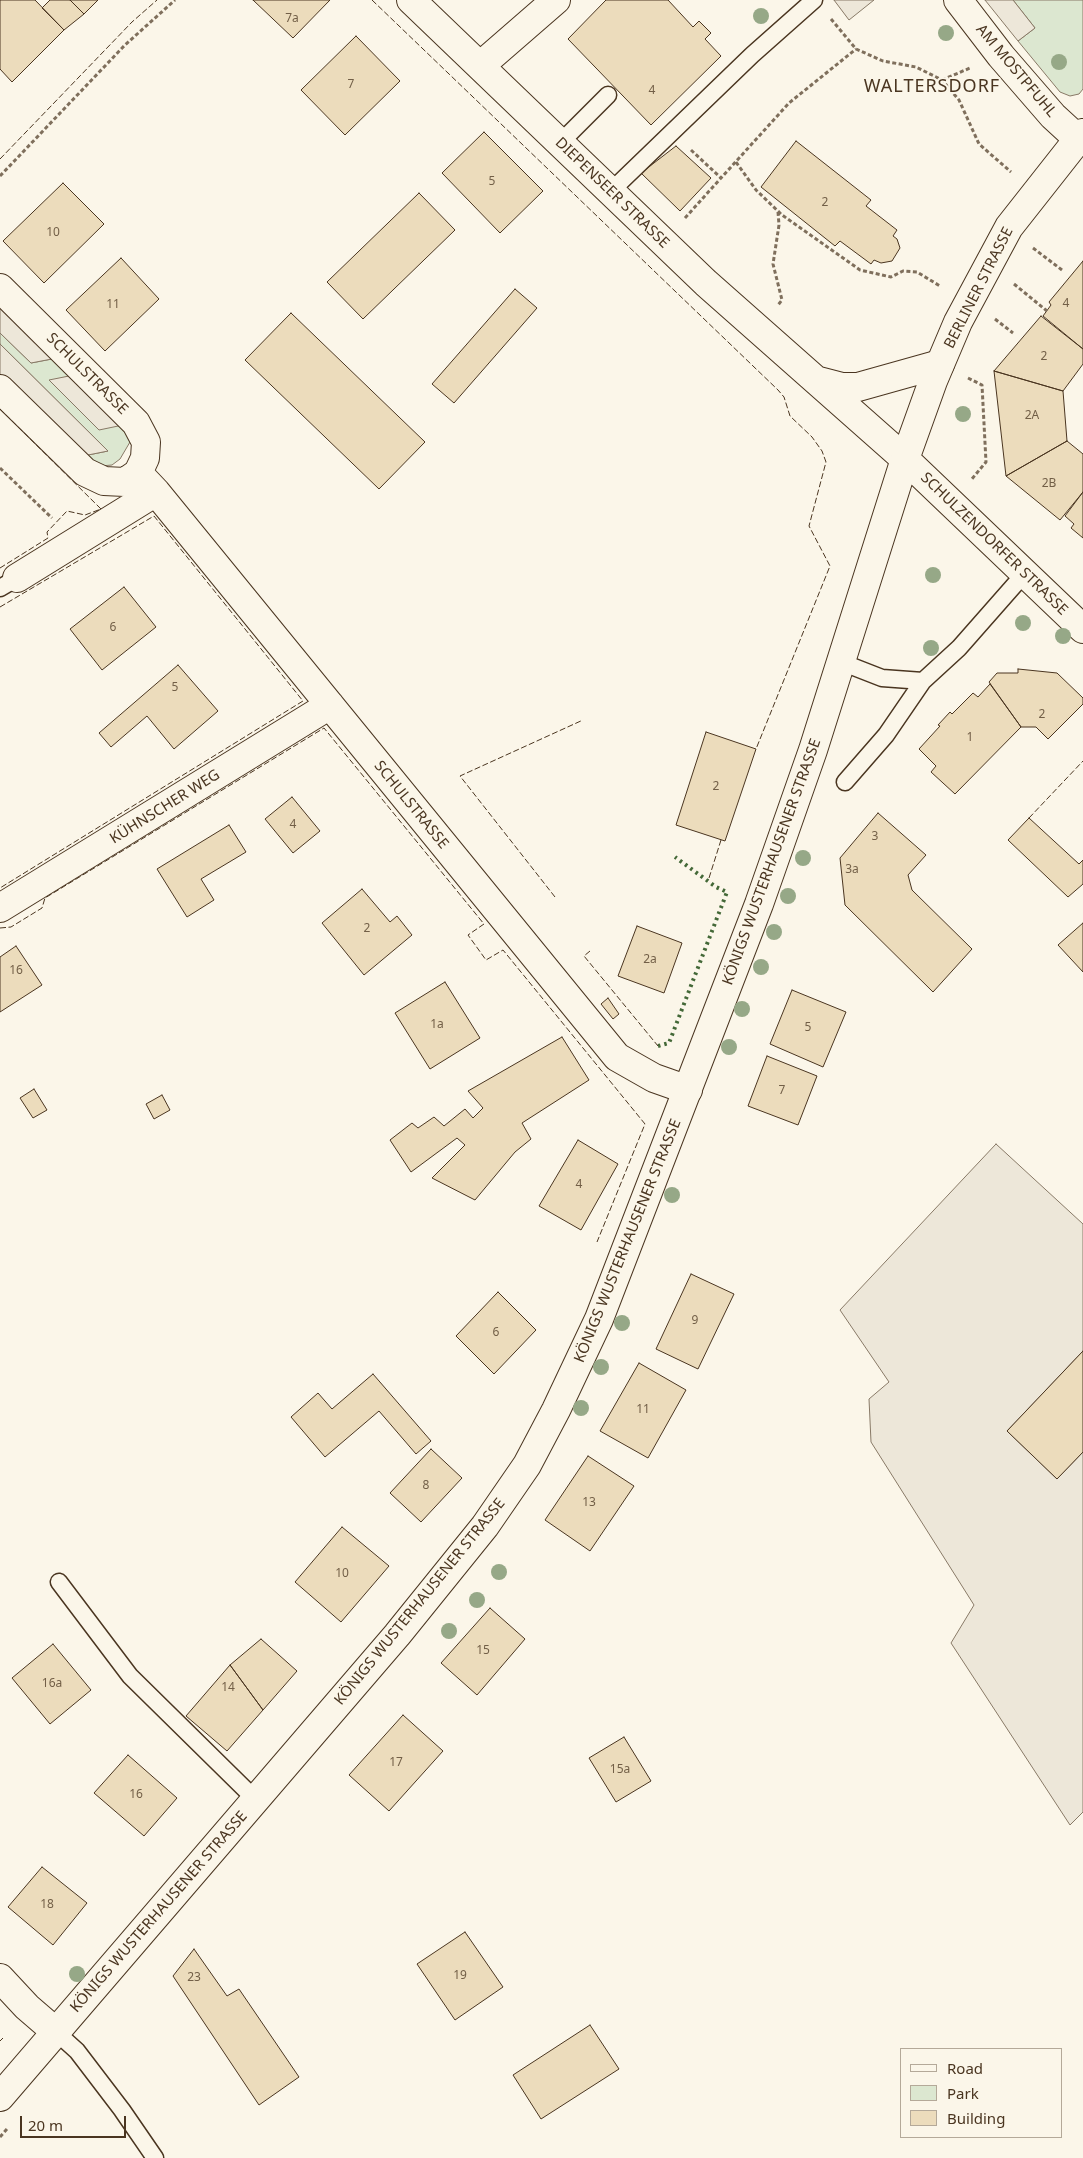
<!DOCTYPE html>
<html>
<head>
<meta charset="utf-8">
<style>
  body { margin:0 }
  #map { position:relative; width:1083px; height:2158px; overflow:hidden; background:#fbf6e9; font-family:"Noto Sans",sans-serif }
  canvas { display:block }
  .legend { position:absolute; left:900px; top:2048px; width:162px; height:90px; box-sizing:border-box; background:#fbf6e9; border:1px solid #b4a999; margin:0; padding:6px 9px; list-style:none; font-size:15px; color:#4a3520 }
  .legend li { display:flex; align-items:center; gap:10px; height:25px }
  .legend b { width:25px; border:1px solid #b4a999 }
  .scale { position:absolute; left:20px; top:2116px; width:106px; height:22px; box-sizing:border-box; border:2px solid #4a3520; border-top:0; padding-left:6px; font-size:15px; line-height:18px; white-space:nowrap; color:#4a3520; -webkit-text-stroke:4px #fbf6e9; paint-order:stroke }
</style>
</head>
<body>
<div id="map">
<canvas width="1083" height="2158"></canvas>
<ul class="legend">
<li><b style="height:6px;background:#fbf6e9"></b>Road</li>
<li><b style="height:14px;background:#dce7d0"></b>Park</li>
<li><b style="height:14px;background:#ecdcbc"></b>Building</li>
</ul>
<div class="scale">20 m</div>
</div>
<script>
const ctx = document.querySelector('canvas').getContext('2d');
ctx.lineJoin = 'round';
function fill(path, color) { ctx.fillStyle = color; ctx.fill(path, 'evenodd'); }
const shape = rows => new Path2D(rows.map(r => 'M' + r).join(''));
function strokePath(path, color, width, dash) { ctx.strokeStyle = color; ctx.lineWidth = width; ctx.lineCap = dash ? 'butt' : 'round'; ctx.setLineDash(dash || []); ctx.stroke(path); }
function write(font, color, halo, rows, align = 'center') {
  ctx.font = font + ' "Noto Sans",sans-serif'; ctx.lineWidth = 4; ctx.setLineDash([]); ctx.textBaseline = 'middle'; ctx.strokeStyle = halo; ctx.fillStyle = color; for (const [text, x, y, turn = 0] of rows) {
    ctx.save(); ctx.translate(x, y); ctx.rotate((+turn || 0) * Math.PI / 180); ctx.textAlign = isNaN(turn) ? turn : align; if (halo) ctx.strokeText(text, 0, 0); ctx.fillText(text, 0, 0); ctx.restore();
  }
}
const green = shape([
  [1013,0,1083,0,1083,89,1079,94,1070,96,1060,92,1018,41,1035,28,1013,0],
  [0,333,31,363,57,358,74,375,50,381,123,425,130,436,130,442,120,459,112,465,101,466,83,456,108,451,0,344,0,333]
]);
const parking = shape([
  [834,0,874,0,849,20,834,0],
  [985,0,1013,0,1035,28,1018,41,985,0],
  [0,303,57,358,31,363,0,333,0,303],
  [0,344,108,451,83,456,0,374,0,344],
  [74,375,123,425,99,430,49,380,74,375],
  [996,1144,1083,1224,1083,1351,1007,1431,1057,1479,1083,1452,1083,1812,1070,1825,951,1643,974,1605,871,1442,869,1399,889,1382,840,1310,996,1144]
]);
const building = shape([
  [0,0,35,0,64,30,12,82,0,69,0,0],
  [50,0,70,0,84,14,64,30,42,8,50,0],
  [70,0,98,0,84,14,70,0],
  [253,0,330,0,293,38,253,0],
  [606,0,668,0,693,27,699,21,711,33,705,39,721,56,651,125,568,39,606,0],
  [356,36,400,81,345,135,301,90,356,36],
  [484,132,543,191,500,233,442,173,484,132],
  [796,141,871,200,866,206,897,230,893,236,897,239,900,248,892,261,881,263,874,260,871,264,840,241,835,246,761,187,796,141],
  [676,146,711,178,680,211,641,173,676,146],
  [63,183,104,224,44,283,3,241,63,183],
  [419,193,455,230,363,319,327,282,419,193],
  [121,258,159,299,105,351,66,310,121,258],
  [1083,261,1083,349,1043,316,1051,305,1049,302,1083,261],
  [515,289,537,308,454,403,432,384,515,289],
  [291,313,425,442,379,489,245,360,291,313],
  [1041,316,1083,349,1083,364,1063,391,994,371,1041,316],
  [994,371,1063,391,1067,441,1006,476,994,371],
  [1067,441,1083,454,1083,492,1060,520,1006,476,1067,441],
  [1083,492,1083,538,1071,528,1074,524,1065,516,1083,492],
  [124,587,156,627,102,670,70,629,124,587],
  [178,665,218,711,174,749,147,716,111,747,99,733,178,665],
  [1018,669,1057,673,1083,698,1083,704,1048,739,1036,727,1021,727,989,682,997,673,1018,673,1018,669],
  [990,684,1021,727,955,794,931,772,936,766,919,749,940,726,938,725,950,712,952,714,973,693,978,697,990,684],
  [706,732,756,749,725,841,676,825,706,732],
  [292,797,320,831,293,853,265,819,292,797],
  [878,813,926,855,908,875,912,890,972,949,933,992,845,905,840,858,878,813],
  [1029,818,1079,864,1083,860,1083,884,1068,897,1008,840,1029,818],
  [229,825,246,852,201,879,214,900,187,917,157,869,229,825],
  [362,889,390,922,397,916,412,935,364,975,322,923,362,889],
  [1083,923,1083,972,1058,945,1083,923],
  [637,926,682,943,664,993,618,976,637,926],
  [16,946,42,985,0,1012,0,957,16,946],
  [445,982,480,1038,430,1069,395,1013,445,982],
  [792,990,846,1012,823,1067,770,1044,792,990],
  [608,998,619,1014,613,1019,601,1004,608,998],
  [562,1037,589,1080,522,1123,531,1139,515,1152,475,1200,432,1178,465,1145,457,1138,411,1172,390,1140,412,1123,418,1128,434,1117,444,1126,465,1109,473,1118,483,1108,468,1091,562,1037],
  [767,1056,817,1076,798,1125,748,1106,767,1056],
  [34,1089,47,1110,33,1118,20,1098,34,1089],
  [162,1095,170,1110,154,1119,146,1104,162,1095],
  [578,1140,618,1164,581,1230,539,1206,578,1140],
  [691,1274,734,1294,698,1369,656,1349,691,1274],
  [498,1292,536,1330,494,1374,456,1336,498,1292],
  [1083,1351,1083,1452,1057,1479,1007,1431,1083,1351],
  [639,1363,686,1390,648,1458,600,1431,639,1363],
  [373,1374,431,1441,416,1454,379,1411,325,1457,291,1417,318,1393,332,1409,373,1374],
  [431,1449,462,1478,421,1522,390,1493,431,1449],
  [588,1456,634,1486,590,1551,545,1520,588,1456],
  [342,1527,389,1566,341,1622,295,1582,342,1527],
  [490,1608,525,1639,477,1695,441,1663,490,1608],
  [261,1639,297,1671,263,1710,230,1665,261,1639],
  [53,1644,91,1690,50,1724,12,1678,53,1644],
  [230,1665,263,1710,227,1751,186,1716,230,1665],
  [403,1715,443,1751,389,1811,349,1775,403,1715],
  [624,1737,651,1781,616,1802,589,1758,624,1737],
  [128,1755,177,1798,144,1836,94,1793,128,1755],
  [42,1867,87,1903,53,1945,8,1907,42,1867],
  [465,1932,503,1987,455,2020,417,1964,465,1932],
  [194,1949,227,1996,239,1989,299,2077,259,2105,173,1976,194,1949],
  [590,2025,619,2069,541,2119,513,2075,590,2025]
]);
const path = shape([
  [831,19,856,49,883,61,916,67,942,80,959,100,979,144,1011,172],
  [942,80,970,68],
  [691,150,721,178,789,103,856,49],
  [736,162,756,190,782,215,860,270,891,277,903,271,917,272,940,286],
  [0,176,125,45,175,0],
  [778,212,779,225,773,264,782,300,778,305],
  [685,218,721,178],
  [1033,248,1062,270],
  [1014,284,1047,311],
  [995,319,1013,333],
  [968,378,982,385,986,462,971,480],
  [0,468,52,518],
  [0,2137,7,2129]
]);
const lane = shape([
  [560,143,608,95],
  [610,192,752,55,814,0],
  [0,588,17,578],
  [841,662,882,678,923,681],
  [845,782,886,735,923,681,959,648,1025,573],
  [59,1582,130,1676,256,1800],
  [56,2032,77,2051,122,2110,155,2158]
]);
const street = shape([
  [411,0,706,283,905,459],
  [958,0,1001,56,1053,116,1078,139],
  [480,66,556,0],
  [0,288,136,423,146,442,145,458,138,473,125,482,104,481,85,472,0,389],
  [819,381,842,387,858,387,940,364],
  [138,473,156,492,617,1057,654,1078,688,1090],
  [17,578,156,492],
  [0,908,330,705],
  [0,1978,27,2007,56,2032]
]);
const secondary = shape([
  [905,459,1083,629],
  [0,2097,397,1635,485,1526,527,1465,556,1410,599,1319,759,904,813,750,905,459,933,381,958,322,1009,227,1083,133]
]);
const hedge = shape([
  [658,1046,669,1043,727,892,716,887,675,857]
]);
const fence = shape([
  [372,0,778,390,784,397,790,416,812,437,822,451,826,462,809,526,830,566,756,749],
  [0,159,132,22,157,0],
  [0,409,101,509,85,515,67,511,47,532,48,538,0,568],
  [0,607,154,516,303,701,0,888],
  [1029,818,1083,761],
  [709,878,721,840],
  [555,897,460,776,583,720],
  [0,928,11,927,42,908,45,898,324,728,484,924,468,935,486,960,503,950,645,1124,597,1242],
  [590,951,584,956,658,1046],
  [0,2041,3,2038]
]);
const trees = [
  [761,16],
  [946,33],
  [1059,62],
  [963,414],
  [933,575],
  [1023,623],
  [1063,636],
  [931,648],
  [803,858],
  [788,896],
  [774,932],
  [761,967],
  [742,1009],
  [729,1047],
  [672,1195],
  [622,1323],
  [601,1367],
  [581,1408],
  [499,1572],
  [477,1600],
  [449,1631],
  [77,1974]
];
const numberNames = [
  ["7a",292,19],
  ["7",351,85],
  ["4",652,91],
  ["5",492,182],
  ["2",825,203],
  ["10",53,233],
  ["4",1066,304],
  ["11",113,305],
  ["2",1044,357],
  ["2A",1032,416],
  ["2B",1049,484],
  ["6",113,628],
  ["5",175,688],
  ["2",1042,715],
  ["1",970,738],
  ["2",716,787],
  ["4",293,825],
  ["3",875,837],
  ["3a",852,870],
  ["2",367,929],
  ["2a",650,960],
  ["16",16,971],
  ["1a",437,1025],
  ["5",808,1028],
  ["7",782,1091],
  ["4",579,1185],
  ["9",695,1321],
  ["6",496,1333],
  ["11",643,1410],
  ["8",426,1486],
  ["13",589,1503],
  ["10",342,1574],
  ["15",483,1651],
  ["16a",52,1684],
  ["14",228,1688],
  ["17",396,1763],
  ["15a",620,1770],
  ["16",136,1795],
  ["18",47,1905],
  ["19",460,1976],
  ["23",194,1978]
];
const streetNames = [
  ["AM MOSTPFUHL",1016,71,50],
  ["DIEPENSEER STRASSE",612,193,44],
  ["BERLINER STRASSE",979,288,-63],
  ["SCHULSTRASSE",87,374,45],
  ["SCHULZENDORFER STRASSE",994,544,44],
  ["SCHULSTRASSE",411,805,51],
  ["KÜHNSCHER WEG",165,807,-32],
  ["KÖNIGS WUSTERHAUSENER STRASSE",772,862,-70],
  ["KÖNIGS WUSTERHAUSENER STRASSE",628,1241,-68],
  ["KÖNIGS WUSTERHAUSENER STRASSE",420,1602,-51],
  ["KÖNIGS WUSTERHAUSENER STRASSE",159,1912,-49]
];
const quarterNames = [
  ["WALTERSDORF",932,87]
];
fill(green, '#dce7d0');
strokePath(green, '#887966', 1);
fill(parking, '#ede7d9');
strokePath(parking, '#887966', 1);
fill(building, '#ecdcbc');
strokePath(building, '#4a3520', 1);
strokePath(lane, '#4a3520', 19);
strokePath(street, '#4a3520', 30);
strokePath(secondary, '#4a3520', 30);
strokePath(path, '#7f6f5c', 3, [4, 2.5]);
strokePath(lane, '#fbf6e9', 16);
strokePath(street, '#fbf6e9', 28);
strokePath(secondary, '#fbf6e9', 28);
strokePath(hedge, '#436837', 4, [2.5, 4]);
strokePath(fence, '#4a3520', 1, [6, 2.5]);
ctx.fillStyle = '#96a887';
for (const [x, y] of trees) { ctx.beginPath(); ctx.arc(x, y, 8, 0, 2 * Math.PI); ctx.fill(); }
write('12px', '#725f47', null, numberNames);
write('15px', '#4a3520', '#fbf6e9', streetNames);
ctx.letterSpacing = '1px';
write('18px', '#4a3520', '#fbf6e9', quarterNames);
ctx.letterSpacing = '0px';
</script>
</body>
</html>
